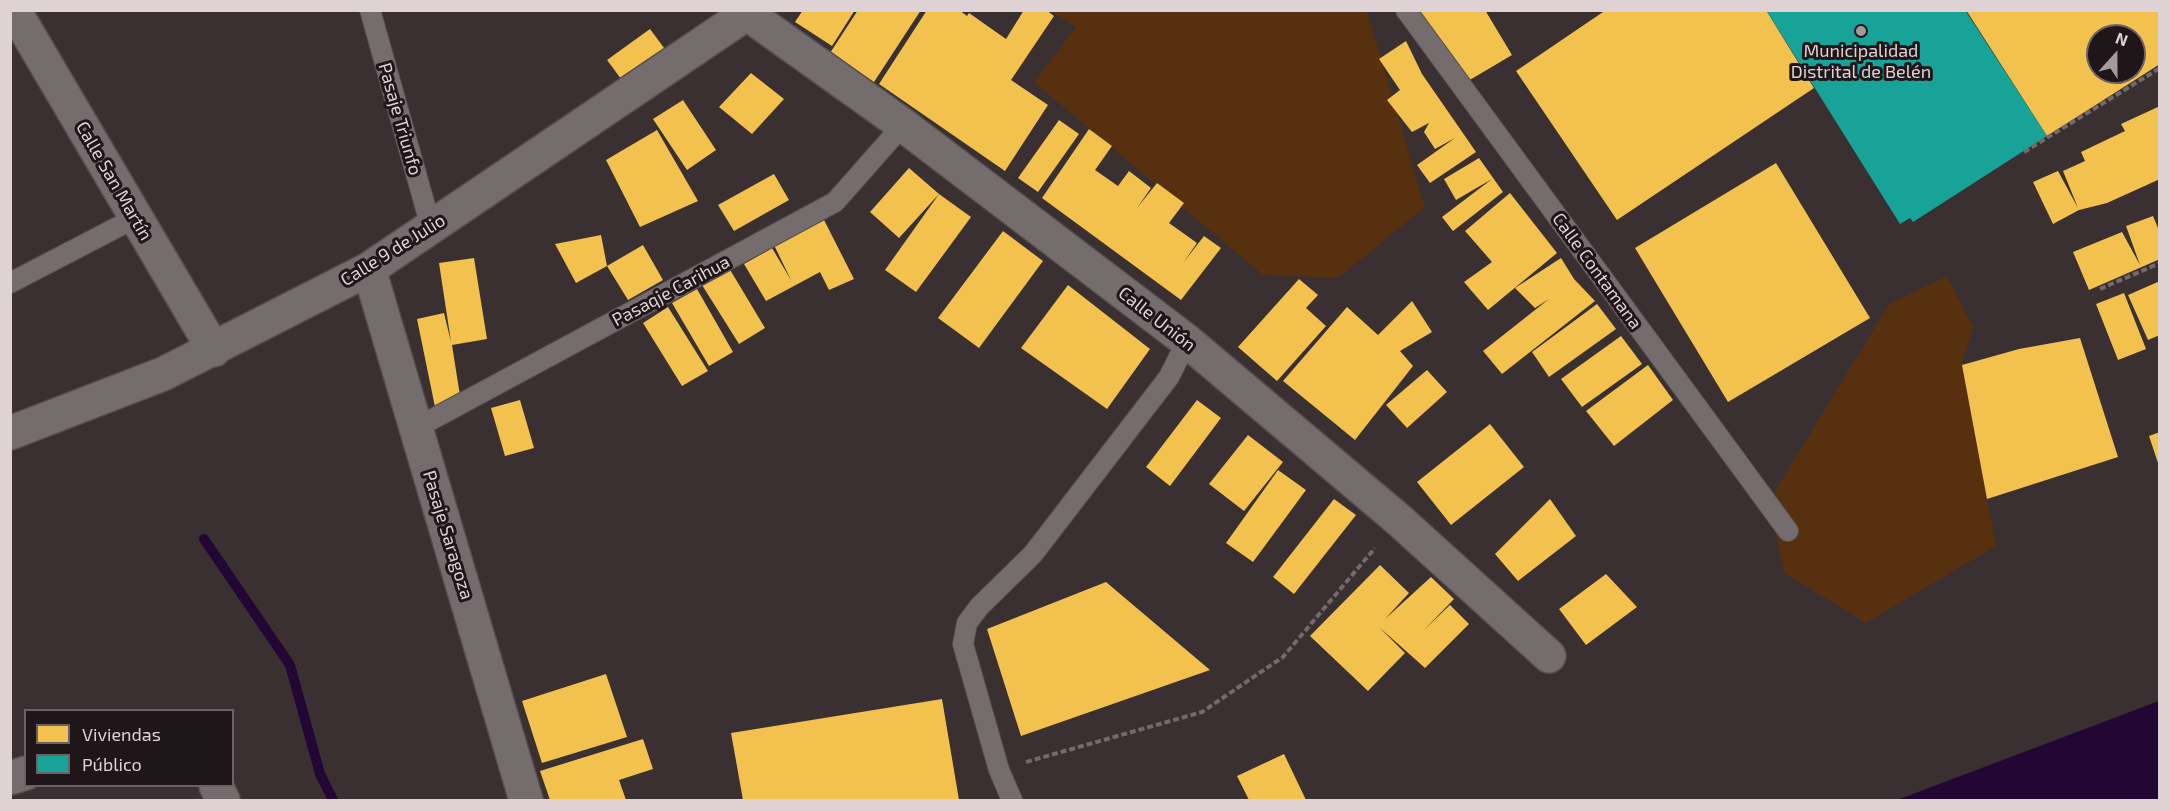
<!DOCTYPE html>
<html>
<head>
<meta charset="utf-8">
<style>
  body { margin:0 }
  #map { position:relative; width:2170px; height:811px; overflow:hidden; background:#3a3032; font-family:"Exo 2",sans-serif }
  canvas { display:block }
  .frame { position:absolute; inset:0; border:12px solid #dfd2d5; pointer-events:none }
  .legend { position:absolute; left:24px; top:709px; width:210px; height:78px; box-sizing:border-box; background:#1f1619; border:2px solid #6c6164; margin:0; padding:8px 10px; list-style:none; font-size:18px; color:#dfd2d5 }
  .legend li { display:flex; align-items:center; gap:12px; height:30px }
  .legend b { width:30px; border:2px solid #6c6164 }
  .north { position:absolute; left:2086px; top:24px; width:60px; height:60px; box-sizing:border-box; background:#1f1619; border:2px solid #6c6164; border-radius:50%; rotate:21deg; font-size:16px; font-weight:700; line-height:24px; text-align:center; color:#dfd2d5 }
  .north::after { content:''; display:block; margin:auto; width:21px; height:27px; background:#a5999c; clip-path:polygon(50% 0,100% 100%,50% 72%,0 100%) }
</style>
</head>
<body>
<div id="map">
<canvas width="2170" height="811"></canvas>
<div class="frame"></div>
<ul class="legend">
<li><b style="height:16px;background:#f2c14e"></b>Viviendas</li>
<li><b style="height:16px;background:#17a398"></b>Público</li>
</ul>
<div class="north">N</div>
</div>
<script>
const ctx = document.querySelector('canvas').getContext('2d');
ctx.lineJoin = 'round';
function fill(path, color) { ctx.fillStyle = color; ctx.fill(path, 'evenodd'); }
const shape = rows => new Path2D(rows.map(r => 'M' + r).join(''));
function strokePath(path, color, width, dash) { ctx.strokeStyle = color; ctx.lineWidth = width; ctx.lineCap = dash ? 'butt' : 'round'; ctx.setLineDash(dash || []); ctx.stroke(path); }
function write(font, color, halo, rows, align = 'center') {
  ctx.font = font + ' "Exo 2",sans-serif'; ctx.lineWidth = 6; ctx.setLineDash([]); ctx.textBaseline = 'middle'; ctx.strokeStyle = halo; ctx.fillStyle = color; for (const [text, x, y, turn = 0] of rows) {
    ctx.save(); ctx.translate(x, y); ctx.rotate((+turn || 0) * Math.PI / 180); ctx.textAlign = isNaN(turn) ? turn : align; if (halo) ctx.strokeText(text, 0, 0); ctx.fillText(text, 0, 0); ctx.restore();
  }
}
const green = shape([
  [1051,11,1367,11,1425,207,1338,278,1263,275,1034,82,1076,27],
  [1947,276,1973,327,1962,365,1996,546,1866,623,1784,573,1769,501,1889,304]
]);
const water = shape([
  [2159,701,2159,800,1897,800]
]);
const homes = shape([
  [803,10,855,10,832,46,795,22],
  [858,10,921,10,874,82,830,53],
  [927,10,959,10,967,16,969,13,1006,39,1024,10,1046,10,1054,16,1011,80,1048,105,1005,171,879,84],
  [1419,10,1485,10,1512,55,1463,84],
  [1606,10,1766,10,1814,88,1617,220,1516,71],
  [1966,10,2160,10,2160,64,2047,136],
  [2098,36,2134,36,2134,72,2098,72],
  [650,29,670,56,627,87,607,60],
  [1406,41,1422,74,1476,152,1430,183,1417,165,1455,138,1435,149,1424,132,1429,123,1412,132,1387,100,1400,90,1379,59],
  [751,73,784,99,752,134,719,107],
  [683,100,716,150,687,170,653,119],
  [2160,106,2160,179,2107,203,2079,210,2053,224,2033,182,2058,171,2078,208,2063,171,2085,161,2081,152,2125,131,2121,124],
  [1059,120,1079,134,1038,192,1018,178],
  [1089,129,1112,146,1095,170,1118,186,1129,171,1151,188,1137,208,1157,183,1184,203,1169,223,1197,243,1183,263,1204,236,1221,248,1181,300,1042,198],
  [657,130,698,201,640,227,606,160],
  [1479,158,1503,192,1453,231,1442,217,1492,179,1456,200,1444,179],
  [1776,163,1870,318,1728,402,1635,248],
  [909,168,939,194,971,217,916,292,885,270,939,194,899,238,870,212],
  [774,174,789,200,734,231,718,205],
  [1510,193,1557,253,1488,310,1464,282,1492,262,1465,231],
  [2153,216,2160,233,2160,259,2089,290,2073,252,2122,232,2140,265,2126,226],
  [823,218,854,279,829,290,820,272,766,301,744,264,772,248,791,280,773,243],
  [1003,231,1043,261,979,348,938,318],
  [601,235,607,266,576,283,555,244],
  [643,245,663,280,628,300,607,266],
  [474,258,487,339,452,345,461,402,435,407,417,319,444,313,451,342,439,263],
  [1561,258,1574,279,1595,301,1502,374,1483,351,1549,299,1535,308,1515,288],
  [729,268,765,328,739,344,702,285],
  [1299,279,1318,295,1306,308,1326,326,1277,381,1238,347],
  [2160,281,2160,335,2148,340,2128,295],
  [1068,285,1150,349,1107,409,1021,348],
  [697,289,733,352,709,366,672,303],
  [2124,293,2146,349,2118,360,2096,304],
  [1412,301,1432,332,1400,351,1413,366,1355,440,1283,381,1347,307,1378,335],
  [1597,304,1616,329,1549,377,1532,352],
  [668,307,708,371,682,386,643,323],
  [1621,336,1642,364,1582,407,1561,379],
  [2080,338,2118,457,1987,499,1962,365,2019,349],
  [1648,365,1673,400,1614,446,1586,411],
  [1427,370,1447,392,1407,428,1386,405],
  [520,400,534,448,505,456,491,408],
  [1197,400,1221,418,1170,486,1146,467],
  [1490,424,1524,467,1451,525,1417,482],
  [2160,432,2160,466,2159,466,2149,436],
  [1248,435,1283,462,1244,511,1209,484],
  [1278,470,1306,490,1253,562,1226,543],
  [1334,499,1356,515,1294,594,1273,577],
  [1550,499,1576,536,1518,581,1495,554],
  [1380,565,1409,593,1385,619,1431,577,1454,599,1424,630,1450,605,1469,624,1425,668,1379,627,1405,653,1368,691,1310,636],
  [1606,574,1637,607,1586,645,1559,609],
  [1106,582,1210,670,1021,736,987,629],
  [606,674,627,737,542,763,522,701],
  [942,699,959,800,743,800,731,733],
  [643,739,653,769,619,780,626,800,550,800,540,771],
  [1284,754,1306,800,1249,800,1237,776]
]);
const public = shape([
  [1766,10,1965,10,2047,136,1913,222,1910,218,1900,224]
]);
const stream = shape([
  [204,539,290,665,320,774,333,800]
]);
const path = shape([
  [2024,152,2160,68],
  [2100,289,2160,263],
  [2159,415,2160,414],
  [1026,762,1202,712,1283,657,1375,548]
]);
const service = shape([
  [370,10,431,227],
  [1406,10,1788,531],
  [10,283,135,218],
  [416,428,835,202,903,125],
  [1012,800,999,770,963,644,967,623,979,607,1033,554,1169,377,1187,341]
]);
const minor = shape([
  [14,10,214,350],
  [742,10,903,125,1187,341,1399,520,1549,656],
  [369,269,526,800],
  [10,433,163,374,369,269,746,14],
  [10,778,26,773],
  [216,786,223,800]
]);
const markers = [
  [1861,31,6,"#a5999c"]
];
const poiNames = [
  ["Municipalidad",1861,51],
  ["Distrital de Belén",1861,72]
];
const streetNames = [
  ["Pasaje Triunfo",400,119,74],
  ["Calle San Martín",114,181,60],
  ["Calle 9 de Julio",393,250,-32],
  ["Calle Contamana",1597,271,54],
  ["Pasaqje Carihua",671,291,-28],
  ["Calle Unión",1157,319,38],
  ["Pasaje Saragoza",448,535,73]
];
fill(green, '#573010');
fill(water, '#230633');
fill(homes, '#f2c14e');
fill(public, '#17a398');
strokePath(stream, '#230633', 10);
strokePath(service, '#564d4f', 22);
strokePath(minor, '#564d4f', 36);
strokePath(path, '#726a6c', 4, [6, 3]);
strokePath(service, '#756c6e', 20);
strokePath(minor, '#756c6e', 33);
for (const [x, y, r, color] of markers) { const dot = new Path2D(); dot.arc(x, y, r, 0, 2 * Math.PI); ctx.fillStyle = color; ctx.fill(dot); strokePath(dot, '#1f1619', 2); }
write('18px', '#dfd2d5', '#1f1619', poiNames);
write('18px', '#dfd2d5', '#1f1619', streetNames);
</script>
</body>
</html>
